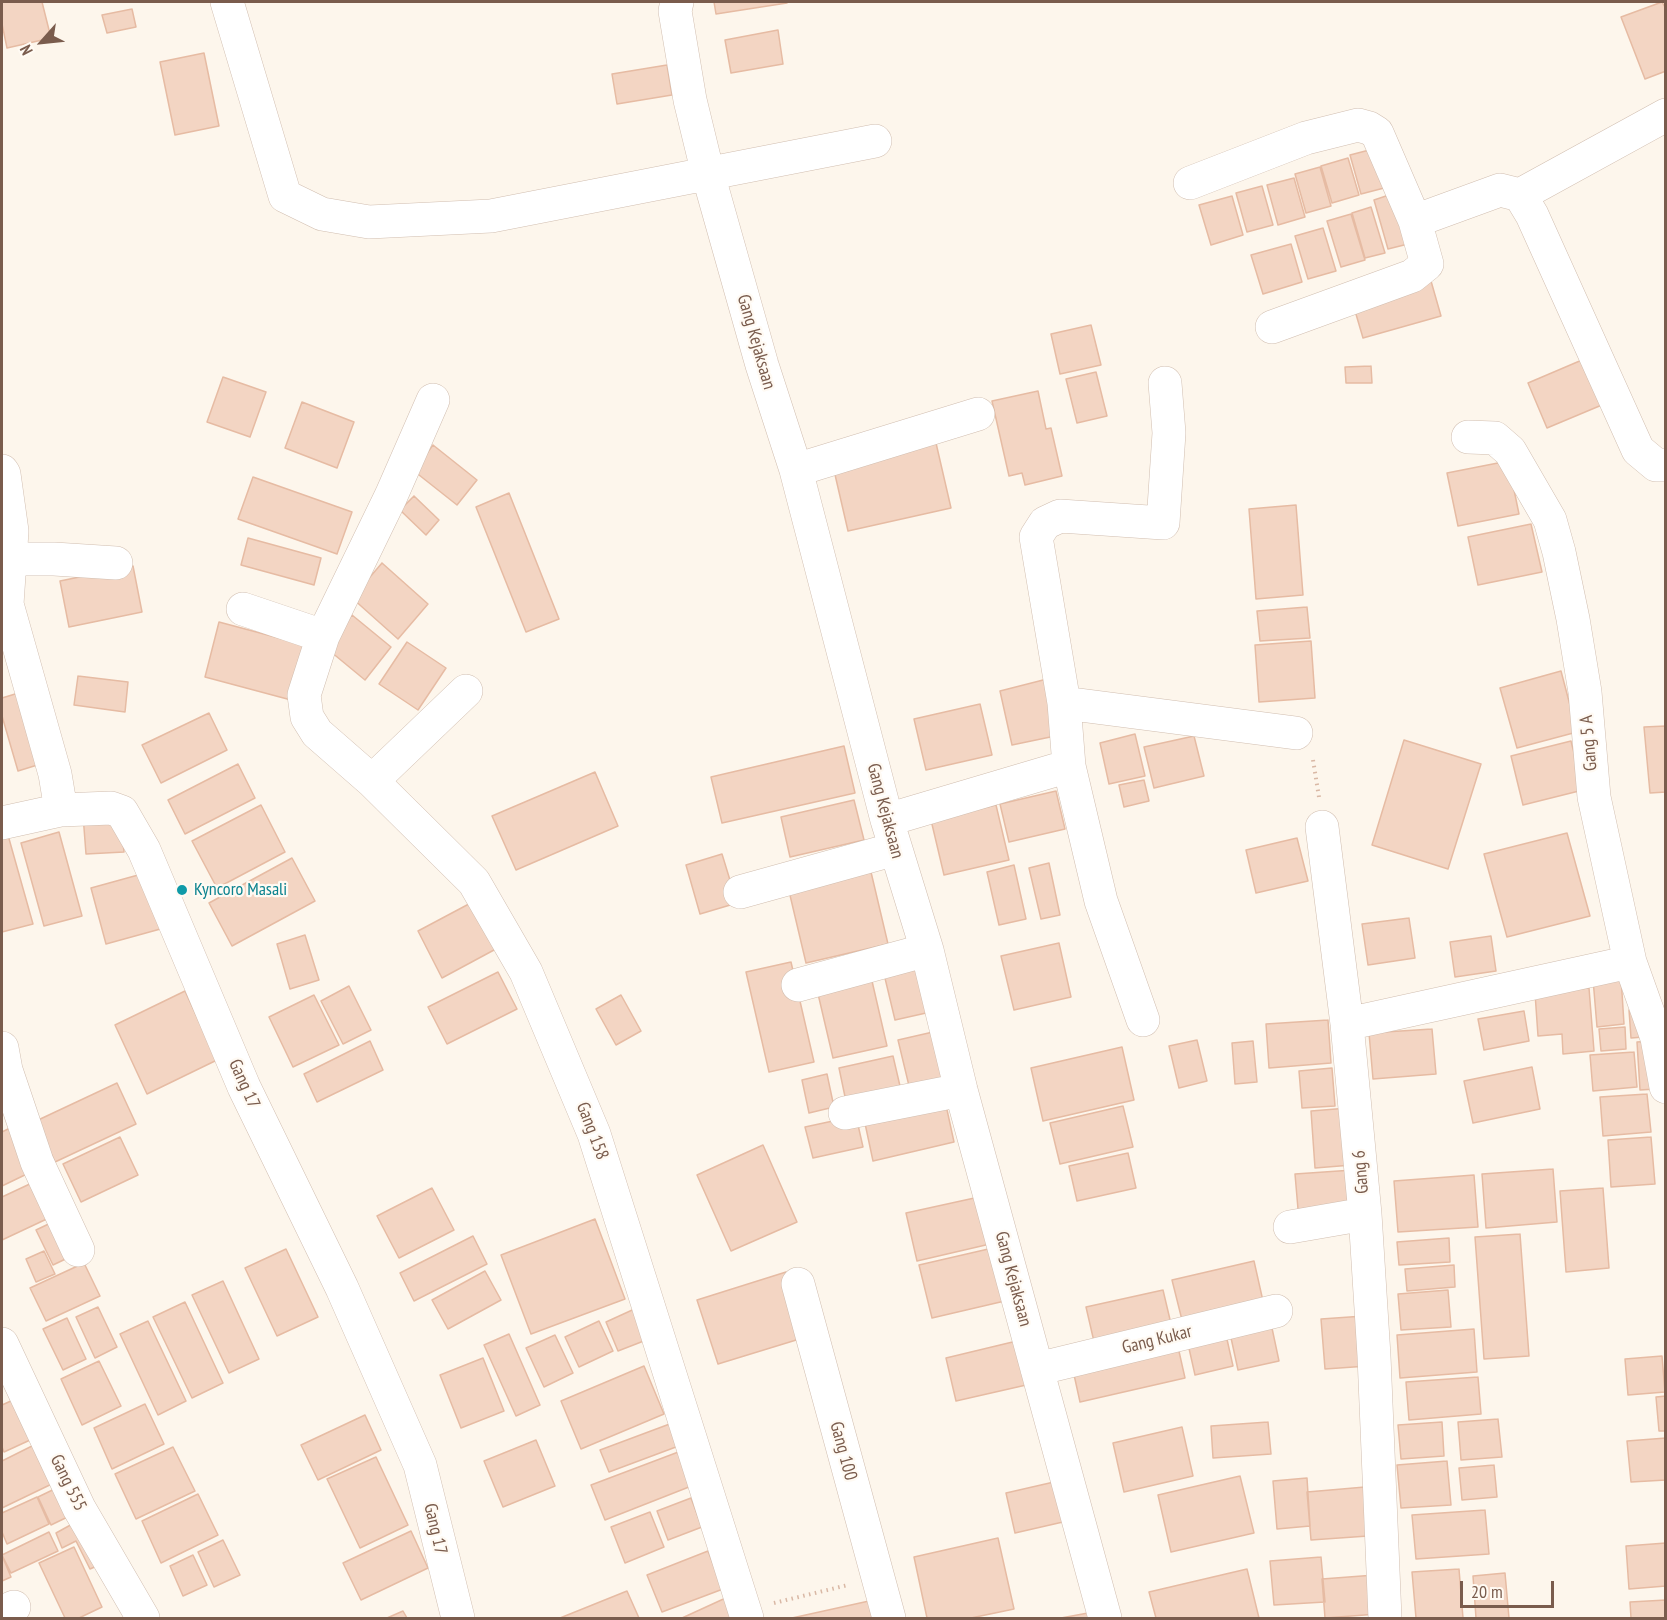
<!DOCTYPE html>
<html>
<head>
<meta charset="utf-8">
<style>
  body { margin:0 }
  #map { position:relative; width:1667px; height:1620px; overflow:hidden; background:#fdf6ec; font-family:"PT Sans Narrow",sans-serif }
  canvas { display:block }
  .frame { position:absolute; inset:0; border:3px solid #7a5c4d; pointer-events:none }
  .north { position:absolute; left:12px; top:12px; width:60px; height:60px; -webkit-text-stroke:4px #fffaf3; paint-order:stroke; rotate:243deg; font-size:16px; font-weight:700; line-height:24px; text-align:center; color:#7a5c4d }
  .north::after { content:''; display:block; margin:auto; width:21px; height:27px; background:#7a5c4d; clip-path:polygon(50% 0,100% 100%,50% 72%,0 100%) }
  .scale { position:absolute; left:1460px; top:1581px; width:94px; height:27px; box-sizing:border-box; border:3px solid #7a5c4d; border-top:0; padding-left:8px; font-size:18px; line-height:21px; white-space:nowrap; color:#7a5c4d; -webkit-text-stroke:4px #fffaf3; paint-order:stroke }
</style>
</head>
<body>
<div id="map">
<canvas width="1667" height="1620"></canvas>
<div class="frame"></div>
<div class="north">N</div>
<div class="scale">20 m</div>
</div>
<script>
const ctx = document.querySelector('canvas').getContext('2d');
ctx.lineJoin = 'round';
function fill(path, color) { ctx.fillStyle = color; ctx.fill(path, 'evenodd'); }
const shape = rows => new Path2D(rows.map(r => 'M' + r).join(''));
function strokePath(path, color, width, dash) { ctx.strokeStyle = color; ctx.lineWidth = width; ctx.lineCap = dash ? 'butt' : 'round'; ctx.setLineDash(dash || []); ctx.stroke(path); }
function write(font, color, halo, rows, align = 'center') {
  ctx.font = font + ' "PT Sans Narrow",sans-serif'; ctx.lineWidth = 4.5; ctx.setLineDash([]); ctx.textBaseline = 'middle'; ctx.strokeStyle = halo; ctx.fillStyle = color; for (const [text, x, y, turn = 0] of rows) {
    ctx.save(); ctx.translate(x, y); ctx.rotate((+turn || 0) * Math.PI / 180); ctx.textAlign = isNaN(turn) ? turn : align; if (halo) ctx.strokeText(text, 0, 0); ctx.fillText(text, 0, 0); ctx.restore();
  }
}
const building = shape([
  [2,2,42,2,51,38,7,48,2,24,2,2],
  [714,2,787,2,787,3,716,14,714,2],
  [1662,2,1666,9,1666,71,1645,79,1621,17,1662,2],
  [132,9,136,27,107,33,102,15,132,9],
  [778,30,783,64,731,73,725,40,778,30],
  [204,53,219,126,175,135,160,62,204,53],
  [667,65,672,95,617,104,612,74,667,65],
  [1377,148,1388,187,1361,194,1350,155,1377,148],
  [1348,158,1359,195,1332,203,1321,166,1348,158],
  [1320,167,1331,206,1306,213,1295,174,1320,167],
  [1294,178,1305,217,1278,225,1267,185,1294,178],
  [1262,186,1273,225,1247,232,1236,193,1262,186],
  [1401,191,1416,242,1388,249,1374,200,1401,191],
  [1232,196,1243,235,1211,245,1199,205,1232,196],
  [1371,207,1385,253,1365,258,1352,213,1371,207],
  [1351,214,1365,260,1341,267,1327,221,1351,214],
  [1323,228,1336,271,1308,279,1295,236,1323,228],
  [1291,244,1302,282,1263,294,1251,255,1291,244],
  [1431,281,1441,316,1363,338,1353,304,1431,281],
  [1091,325,1101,365,1060,374,1051,334,1091,325],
  [1589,357,1609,402,1547,428,1528,383,1589,357],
  [1371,366,1372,383,1346,383,1345,367,1371,366],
  [1096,372,1107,416,1077,423,1066,379,1096,372],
  [223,377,266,392,250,437,207,422,223,377],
  [1038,391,1046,429,1051,428,1062,476,1025,485,1022,473,1009,476,992,401,1038,391],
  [302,402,354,422,337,468,285,448,302,402],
  [936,443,951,508,848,531,833,466,936,443],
  [433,445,477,480,457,505,414,471,433,445],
  [1508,461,1519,514,1458,526,1447,473,1508,461],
  [253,477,352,512,337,554,238,519,253,477],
  [509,493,559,619,526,632,476,507,509,493],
  [414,496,439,520,426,535,400,510,414,496],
  [1296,505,1303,595,1256,599,1249,509,1296,505],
  [1531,524,1542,572,1478,585,1468,537,1531,524],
  [248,538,321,558,314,585,241,565,248,538],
  [382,563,428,604,398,639,352,598,382,563],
  [133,566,142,612,69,627,60,581,133,566],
  [1307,607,1310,638,1260,641,1257,611,1307,607],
  [352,615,391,647,365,680,325,647,352,615],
  [219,622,305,645,291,700,205,677,219,622],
  [1311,641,1315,698,1259,702,1255,645,1311,641],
  [407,642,446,668,418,710,379,684,407,642],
  [1561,671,1577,732,1517,748,1500,688,1561,671],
  [78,676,128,682,125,712,74,705,78,676],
  [1047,679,1060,735,1012,745,1000,691,1047,679],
  [25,691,47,762,18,771,2,716,2,698,25,691],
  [980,704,992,755,926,770,914,719,980,704],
  [209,713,227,750,161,783,142,745,209,713],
  [1666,726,1666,792,1650,793,1644,727,1666,726],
  [1135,734,1145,776,1109,784,1100,743,1135,734],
  [1194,736,1204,776,1154,788,1144,747,1194,736],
  [1404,740,1481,764,1448,869,1372,845,1404,740],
  [1571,741,1583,790,1523,805,1511,756,1571,741],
  [844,746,855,793,722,823,711,777,844,746],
  [238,764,255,798,185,834,168,800,238,764],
  [595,772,618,826,516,870,492,816,595,772],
  [1144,780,1149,801,1124,807,1119,785,1144,780],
  [1056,791,1065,829,1009,842,1000,804,1056,791],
  [854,800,864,840,790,857,781,817,854,800],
  [261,805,285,852,217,888,192,841,261,805],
  [996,805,1009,860,944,875,931,820,996,805],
  [120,812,124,852,86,854,83,815,120,812],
  [6,828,33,924,2,932,2,829,6,828],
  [59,832,82,916,44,926,21,843,59,832],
  [1567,833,1590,916,1507,937,1484,854,1567,833],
  [1297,838,1308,881,1256,893,1246,850,1297,838],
  [722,854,737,903,700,914,686,865,722,854],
  [292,858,315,901,232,946,209,903,292,858],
  [1049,863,1060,915,1041,919,1029,868,1049,863],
  [1014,865,1026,919,999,925,987,872,1014,865],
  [149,872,164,928,106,944,91,888,149,872],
  [871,872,888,944,806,963,789,891,871,872],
  [482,897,507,943,442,978,418,931,482,897],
  [1409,918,1415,958,1368,965,1362,924,1409,918],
  [305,935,319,980,290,989,277,944,305,935],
  [1491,936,1496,971,1455,977,1450,942,1491,936],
  [1059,943,1071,997,1014,1010,1001,956,1059,943],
  [791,962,814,1062,769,1072,746,972,791,962],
  [924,965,935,1011,895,1020,884,974,924,965],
  [869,968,887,1046,833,1058,815,981,869,968],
  [498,972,517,1009,447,1044,428,1007,498,972],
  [1621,977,1624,1024,1597,1027,1593,979,1621,977],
  [349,986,371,1030,343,1044,321,1001,349,986],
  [1589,988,1594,1051,1563,1054,1562,1034,1538,1036,1535,993,1589,988],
  [185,991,217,1060,147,1094,115,1025,185,991],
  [314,995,339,1045,293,1067,269,1017,314,995],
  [621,995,641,1031,616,1045,596,1009,621,995],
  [1642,1009,1644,1037,1631,1038,1629,1010,1642,1009],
  [1524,1011,1529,1041,1484,1050,1478,1019,1524,1011],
  [1328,1020,1331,1063,1269,1068,1266,1024,1328,1020],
  [1625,1027,1626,1049,1601,1051,1599,1029,1625,1027],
  [946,1029,957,1079,910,1090,898,1040,946,1029],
  [1432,1029,1436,1074,1373,1079,1369,1033,1432,1029],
  [1197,1040,1207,1081,1179,1088,1169,1046,1197,1040],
  [370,1041,383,1070,317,1102,304,1074,370,1041],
  [1253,1041,1257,1082,1235,1084,1232,1043,1253,1041],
  [1652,1041,1656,1089,1640,1090,1637,1042,1652,1041],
  [1122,1047,1134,1100,1043,1121,1031,1068,1122,1047],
  [1634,1052,1637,1087,1593,1091,1590,1055,1634,1052],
  [893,1056,903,1099,848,1111,839,1068,893,1056],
  [1532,1067,1540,1109,1473,1123,1464,1081,1532,1067],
  [1332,1068,1335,1106,1302,1108,1299,1071,1332,1068],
  [827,1074,834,1107,809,1113,802,1080,827,1074],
  [117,1083,136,1124,55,1162,36,1121,117,1083],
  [1647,1094,1651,1132,1603,1136,1600,1097,1647,1094],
  [944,1096,954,1142,873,1161,863,1114,944,1096],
  [1123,1106,1133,1147,1060,1164,1050,1123,1123,1106],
  [1348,1108,1352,1165,1315,1168,1311,1111,1348,1108],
  [856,1116,863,1147,813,1158,805,1127,856,1116],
  [10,1128,31,1172,2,1186,2,1132,10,1128],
  [120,1137,138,1175,81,1202,63,1164,120,1137],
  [1651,1137,1655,1184,1611,1187,1608,1140,1651,1137],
  [763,1145,797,1222,731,1251,697,1175,763,1145],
  [1128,1153,1136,1188,1077,1201,1069,1166,1128,1153],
  [1553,1169,1557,1222,1486,1228,1482,1174,1553,1169],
  [1353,1170,1355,1205,1298,1209,1295,1174,1353,1170],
  [1474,1175,1478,1227,1398,1232,1394,1181,1474,1175],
  [34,1182,51,1217,2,1240,2,1197,34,1182],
  [432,1188,454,1230,399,1258,377,1216,432,1188],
  [1603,1188,1609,1268,1566,1272,1560,1191,1603,1188],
  [979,1197,990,1244,917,1261,906,1213,979,1197],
  [59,1219,76,1254,53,1265,36,1230,59,1219],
  [595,1219,625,1299,531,1334,501,1255,595,1219],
  [1520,1234,1529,1356,1484,1359,1475,1237,1520,1234],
  [473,1236,487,1264,414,1301,400,1273,473,1236],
  [1449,1238,1450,1262,1399,1265,1397,1242,1449,1238],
  [997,1247,1009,1300,932,1318,919,1265,997,1247],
  [286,1249,318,1317,277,1336,245,1268,286,1249],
  [44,1251,55,1274,36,1282,26,1259,44,1251],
  [1254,1261,1265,1310,1184,1328,1172,1280,1254,1261],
  [84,1263,100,1296,46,1321,30,1288,84,1263],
  [1454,1265,1455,1287,1407,1291,1405,1269,1454,1265],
  [485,1271,501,1300,448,1329,432,1300,485,1271],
  [786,1272,806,1337,718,1364,697,1300,786,1272],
  [223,1281,259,1359,229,1373,192,1295,223,1281],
  [1163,1290,1172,1328,1095,1346,1086,1307,1163,1290],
  [1448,1290,1451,1327,1401,1330,1398,1294,1448,1290],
  [185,1302,223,1383,192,1398,153,1317,185,1302],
  [641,1306,654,1337,618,1351,606,1322,641,1306],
  [98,1307,117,1347,95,1358,76,1317,98,1307],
  [1269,1314,1279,1361,1238,1370,1228,1324,1269,1314],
  [1364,1316,1368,1366,1325,1369,1321,1319,1364,1316],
  [67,1318,86,1359,63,1370,43,1329,67,1318],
  [148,1321,186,1401,158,1415,120,1334,148,1321],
  [599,1321,613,1351,579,1367,565,1337,599,1321],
  [1224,1326,1233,1366,1195,1375,1186,1335,1224,1326],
  [1474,1329,1477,1372,1400,1378,1397,1335,1474,1329],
  [509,1334,540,1405,516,1416,484,1345,509,1334],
  [555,1335,573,1373,544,1387,526,1348,555,1335],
  [1176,1338,1185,1378,1080,1402,1071,1361,1176,1338],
  [1025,1339,1035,1383,956,1401,946,1358,1025,1339],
  [1662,1356,1665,1392,1628,1395,1625,1359,1662,1356],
  [483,1358,504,1411,461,1428,440,1375,483,1358],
  [99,1361,121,1406,82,1425,61,1379,99,1361],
  [644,1366,664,1414,581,1449,561,1401,644,1366],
  [1478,1377,1481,1414,1409,1420,1406,1382,1478,1377],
  [22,1396,41,1435,4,1452,2,1447,2,1405,22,1396],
  [1666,1396,1666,1431,1659,1431,1656,1397,1666,1396],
  [145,1404,164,1444,112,1469,94,1428,145,1404],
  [365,1415,381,1450,318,1480,301,1445,365,1415],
  [683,1419,692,1441,609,1472,600,1450,683,1419],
  [1498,1419,1502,1457,1461,1460,1458,1422,1498,1419],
  [1268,1422,1271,1454,1213,1458,1211,1426,1268,1422],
  [1442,1422,1444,1456,1401,1459,1398,1425,1442,1422],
  [1182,1427,1193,1476,1124,1492,1113,1443,1182,1427],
  [1666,1438,1666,1480,1631,1482,1627,1441,1666,1438],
  [536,1440,555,1486,503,1507,484,1461,536,1440],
  [40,1442,58,1481,2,1508,2,1461,40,1442],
  [173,1447,195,1491,136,1519,115,1474,173,1447],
  [681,1451,694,1485,605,1520,591,1485,681,1451],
  [376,1457,408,1525,360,1548,327,1479,376,1457],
  [1447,1461,1451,1505,1401,1508,1397,1465,1447,1461],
  [1494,1465,1497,1497,1462,1500,1459,1468,1494,1465],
  [1240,1476,1254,1533,1171,1552,1158,1495,1240,1476],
  [1307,1478,1310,1526,1277,1529,1273,1481,1307,1478],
  [1067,1479,1076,1519,1015,1533,1006,1493,1067,1479],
  [67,1483,80,1511,51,1525,38,1497,67,1483],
  [1365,1487,1368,1536,1311,1540,1307,1492,1365,1487],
  [198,1494,218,1535,161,1563,142,1521,198,1494],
  [37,1497,49,1524,7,1544,2,1532,2,1513,37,1497],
  [691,1498,702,1527,668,1540,657,1511,691,1498],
  [1485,1510,1489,1554,1416,1559,1412,1515,1485,1510],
  [650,1512,664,1547,625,1563,611,1527,650,1512],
  [85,1517,106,1562,90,1569,76,1541,62,1548,56,1533,85,1517],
  [411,1531,428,1568,361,1600,343,1563,411,1531],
  [49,1532,58,1551,11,1573,2,1555,49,1532],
  [998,1538,1014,1609,971,1618,927,1618,914,1557,998,1538],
  [223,1540,240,1575,214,1587,198,1552,223,1540],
  [1666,1543,1666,1586,1629,1589,1626,1546,1666,1543],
  [74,1547,102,1607,79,1618,65,1618,39,1563,74,1547],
  [708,1551,723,1589,662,1612,647,1575,708,1551],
  [193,1555,207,1585,183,1596,170,1566,193,1555],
  [1321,1557,1325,1602,1274,1605,1270,1561,1321,1557],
  [2,1558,3,1558,11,1577,2,1581,2,1558],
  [1247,1569,1259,1618,1156,1618,1149,1592,1247,1569],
  [1459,1569,1463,1618,1416,1618,1412,1572,1459,1569],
  [1505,1573,1509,1618,1476,1618,1473,1576,1505,1573],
  [1375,1575,1378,1614,1325,1618,1322,1579,1375,1575],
  [627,1591,639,1618,560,1618,627,1591],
  [730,1596,741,1618,682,1618,730,1596],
  [1666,1600,1666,1618,1631,1618,1630,1602,1666,1600],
  [869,1601,873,1618,792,1618,869,1601],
  [403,1611,407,1618,387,1618,403,1611],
  [1088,1613,1089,1618,1061,1618,1088,1613]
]);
const path = shape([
  [1313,760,1319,797],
  [774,1603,848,1585]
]);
const minor = shape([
  [227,2,285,196,322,214,369,222,491,216,875,141],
  [677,2,675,11,690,100,708,174,762,365,796,470,887,820,927,950,961,1090,1105,1618],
  [1190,183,1306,138,1358,125,1369,128,1377,133,1415,221],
  [1520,195,1532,215,1638,450,1656,465,1666,465],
  [1272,327,1412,276,1427,264,1415,221,1500,190,1520,195,1666,115],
  [433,400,391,496,323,636,304,695,307,717,317,733,372,781,474,882,526,972,594,1134,747,1618],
  [1468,437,1495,438,1510,451,1550,520,1559,552,1573,619,1585,692,1594,797,1630,962,1657,1038,1666,1087],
  [796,470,978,414],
  [2,471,4,474,12,531,7,604],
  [9,559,54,559,116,563],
  [2,605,7,604,55,774,61,810],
  [243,609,323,636],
  [1064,703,1296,733],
  [372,781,466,691],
  [887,820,1069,766],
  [2,823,61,810,111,808,122,812,144,850,244,1087,342,1288,420,1465,458,1618],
  [1322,827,1347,1024,1365,1214,1374,1356,1385,1618],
  [740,892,895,849],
  [798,985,927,950],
  [1143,1020,1101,901,1069,766,1064,703,1036,537,1045,523,1060,516,1163,523,1169,433,1165,383],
  [1347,1024,1630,962],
  [2,1048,6,1070,37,1162,78,1250],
  [845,1113,961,1090],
  [1290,1227,1365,1214],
  [798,1284,889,1618],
  [2,1344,79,1508,143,1618],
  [1037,1369,1276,1311],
  [2,1612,14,1607]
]);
const markers = [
  [182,890,6,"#0f9aa8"]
];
const streetNames = [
  ["Gang Kejaksaan",756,342,74],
  ["Gang 5 A",1589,743,-95],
  ["Gang Kejaksaan",885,811,75],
  ["Gang 17",244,1084,66],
  ["Gang 158",592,1131,69],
  ["Gang 6",1361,1172,-95],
  ["Gang Kejaksaan",1013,1279,75],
  ["Gang Kukar",1157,1340,-14],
  ["Gang 100",843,1451,75],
  ["Gang 555",68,1483,64],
  ["Gang 17",435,1529,77]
];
const cultureNames = [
  ["Kyncoro Masali",194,890]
];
fill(building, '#f3d5c3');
strokePath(building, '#e6bba3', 1.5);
strokePath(minor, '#d1beb0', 34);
strokePath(path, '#d9b8a5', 4, [1.5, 4.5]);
strokePath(minor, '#fff', 33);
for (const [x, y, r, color] of markers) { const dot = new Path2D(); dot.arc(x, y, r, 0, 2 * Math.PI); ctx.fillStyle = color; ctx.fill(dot); strokePath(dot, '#fffaf3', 2); }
write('18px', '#7a5c4d', '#fffaf3', streetNames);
write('18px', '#0d838f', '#fffaf3', cultureNames, 'left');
</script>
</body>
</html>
